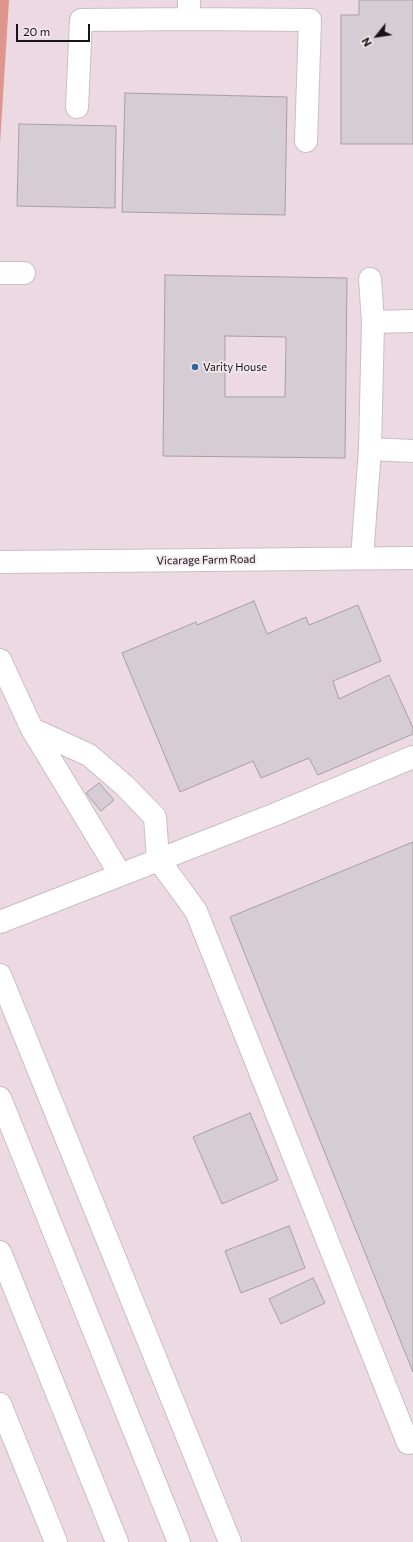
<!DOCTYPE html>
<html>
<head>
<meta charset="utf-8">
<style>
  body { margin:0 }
  #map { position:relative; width:413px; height:1542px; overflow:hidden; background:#f3e8ed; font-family:Commissioner,sans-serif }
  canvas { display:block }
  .north { position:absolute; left:357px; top:16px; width:40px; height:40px; -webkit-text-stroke:3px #f3e8ed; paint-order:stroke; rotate:240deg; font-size:11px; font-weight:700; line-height:16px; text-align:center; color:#171415 }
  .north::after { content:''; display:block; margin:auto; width:14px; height:18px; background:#171415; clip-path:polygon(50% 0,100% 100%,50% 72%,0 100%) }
  .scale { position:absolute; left:16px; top:24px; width:74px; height:18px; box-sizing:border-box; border:2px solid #171415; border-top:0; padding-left:5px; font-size:12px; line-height:14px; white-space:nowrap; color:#171415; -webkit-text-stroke:3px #f3e8ed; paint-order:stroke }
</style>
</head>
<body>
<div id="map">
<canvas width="413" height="1542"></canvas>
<div class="north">N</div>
<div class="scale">20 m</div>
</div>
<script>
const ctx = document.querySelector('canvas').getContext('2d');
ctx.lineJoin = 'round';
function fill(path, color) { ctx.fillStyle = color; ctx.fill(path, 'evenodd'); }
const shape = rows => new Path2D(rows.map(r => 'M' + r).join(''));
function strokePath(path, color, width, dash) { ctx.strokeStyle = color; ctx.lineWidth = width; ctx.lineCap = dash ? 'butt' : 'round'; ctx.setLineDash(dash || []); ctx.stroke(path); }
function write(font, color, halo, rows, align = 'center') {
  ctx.font = font + ' Commissioner,sans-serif'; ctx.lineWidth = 3.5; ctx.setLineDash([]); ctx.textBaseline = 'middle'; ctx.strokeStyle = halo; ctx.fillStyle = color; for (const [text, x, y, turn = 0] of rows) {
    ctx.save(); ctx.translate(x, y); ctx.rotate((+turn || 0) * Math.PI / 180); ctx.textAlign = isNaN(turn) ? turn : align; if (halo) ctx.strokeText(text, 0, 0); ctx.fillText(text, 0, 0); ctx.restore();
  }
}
const built = shape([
  [0,0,413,0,413,1542,0,1542]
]);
const forest = shape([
  [0,0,9,0,0,144]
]);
const building = shape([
  [359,0,413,0,413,144,341,144,341,15,359,15,359,0],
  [125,93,287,97,285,215,122,212,125,93],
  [19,124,116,126,115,208,17,206,19,124],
  [165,275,347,278,345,458,163,456,165,275],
  [225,336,286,337,285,397,225,397,225,336],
  [254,601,267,634,306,617,309,625,358,605,381,661,333,681,339,699,389,675,413,728,413,734,318,775,309,758,261,778,253,761,180,792,122,653,196,622,197,625,254,601],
  [99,783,114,800,101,811,86,793,99,783],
  [413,842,413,1372,230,917,413,842],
  [250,1113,278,1180,222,1204,193,1137,250,1113],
  [289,1226,305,1268,241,1293,225,1251,289,1226],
  [313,1278,325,1303,281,1324,269,1299,313,1278]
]);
const minor = shape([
  [189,0,189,19,310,20,306,141],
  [77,107,81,20,189,19],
  [0,273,24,273],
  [373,322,413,321],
  [370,449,413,451],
  [362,558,370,449,373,322,370,279],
  [0,562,413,558],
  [0,660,32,729,120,874],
  [32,729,89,755,125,786,155,817,158,859,196,911,408,1443],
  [0,922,276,814,413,757],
  [0,975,230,1542],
  [0,1098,179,1542],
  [0,1252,117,1542],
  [0,1404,56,1542]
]);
const markers = [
  [195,367,4,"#2c679f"]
];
const poiNames = [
  ["Varity House",203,367]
];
const streetNames = [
  ["Vicarage Farm Road",206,560,-1]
];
fill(built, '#ecd9e2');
fill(forest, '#dd958c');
fill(building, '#d5ccd4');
strokePath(building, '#a79fa7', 1);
strokePath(minor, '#c9bfc3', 24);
strokePath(minor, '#fff', 22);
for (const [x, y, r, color] of markers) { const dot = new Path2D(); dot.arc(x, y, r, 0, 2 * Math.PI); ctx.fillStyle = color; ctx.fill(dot); strokePath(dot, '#f3e8ed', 1.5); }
write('11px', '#171415', '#f3e8ed', poiNames, 'left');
write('11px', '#171415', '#f3e8ed', streetNames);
</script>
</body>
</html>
